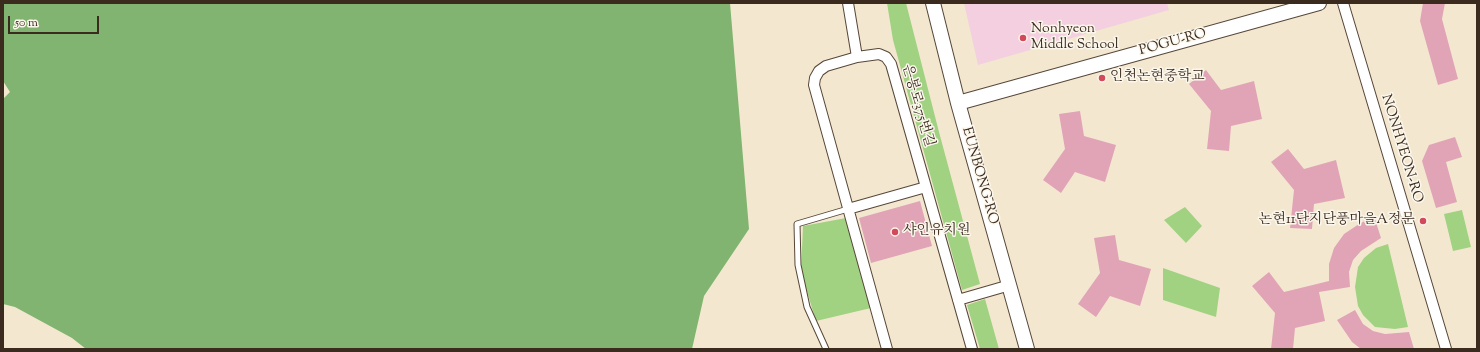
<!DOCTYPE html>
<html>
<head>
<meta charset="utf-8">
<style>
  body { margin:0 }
  #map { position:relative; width:1480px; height:352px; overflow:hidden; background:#f3e8cf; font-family:"Sorts Mill Goudy",serif }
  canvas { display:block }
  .frame { position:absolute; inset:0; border:4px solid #3b2a1e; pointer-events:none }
  .scale { position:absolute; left:8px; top:16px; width:91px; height:18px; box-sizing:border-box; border:2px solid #3b2a1e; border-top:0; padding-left:5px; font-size:12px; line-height:14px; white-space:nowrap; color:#3b2a1e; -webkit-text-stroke:3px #fbf7ec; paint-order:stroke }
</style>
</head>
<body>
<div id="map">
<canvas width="1480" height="352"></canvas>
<div class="frame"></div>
<div class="scale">50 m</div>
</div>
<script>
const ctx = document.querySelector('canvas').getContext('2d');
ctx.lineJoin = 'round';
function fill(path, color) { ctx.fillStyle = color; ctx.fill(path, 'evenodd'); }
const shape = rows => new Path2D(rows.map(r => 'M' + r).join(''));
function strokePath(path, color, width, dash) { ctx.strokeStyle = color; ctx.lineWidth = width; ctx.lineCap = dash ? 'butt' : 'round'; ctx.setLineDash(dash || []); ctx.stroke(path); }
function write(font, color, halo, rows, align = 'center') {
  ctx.font = font + ' "Sorts Mill Goudy","Noto Serif KR",serif'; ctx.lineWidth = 3; ctx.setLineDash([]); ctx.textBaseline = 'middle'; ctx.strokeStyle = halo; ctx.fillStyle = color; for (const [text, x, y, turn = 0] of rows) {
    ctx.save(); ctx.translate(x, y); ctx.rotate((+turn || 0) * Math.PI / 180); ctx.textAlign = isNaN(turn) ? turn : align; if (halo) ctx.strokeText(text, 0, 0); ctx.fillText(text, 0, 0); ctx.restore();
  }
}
const built = shape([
  [964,3,1167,3,1169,10,978,65]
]);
const green = shape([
  [887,3,906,3,939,132,980,284,962,290,893,40],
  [1185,207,1202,226,1186,243,1164,220],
  [1462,210,1471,247,1453,251,1444,214],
  [846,218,871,308,816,321,801,272,803,226],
  [1388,244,1408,327,1395,329,1375,327,1363,315,1358,306,1355,287,1358,267,1364,258,1376,248],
  [1163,268,1220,288,1216,317,1163,300],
  [985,299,999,349,980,349,967,305]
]);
const forest = shape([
  [3,3,730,3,749,229,704,296,692,349,86,349,72,338,15,307,3,304,3,99,10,92,3,81]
]);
const building = shape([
  [1423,3,1445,3,1442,19,1458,79,1438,85,1420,21],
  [1206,70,1221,90,1254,81,1262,119,1231,126,1229,151,1207,149,1211,111,1189,84],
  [1080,111,1084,136,1116,145,1105,182,1075,172,1061,193,1043,180,1065,149,1059,114],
  [1455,137,1462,157,1446,162,1457,202,1436,208,1422,161,1429,145],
  [1288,149,1304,169,1336,160,1345,198,1314,204,1312,229,1290,228,1294,190,1271,162],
  [920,201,932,246,871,263,859,218],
  [1374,216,1381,238,1361,251,1353,260,1349,272,1350,287,1319,292,1325,321,1295,328,1293,349,1271,349,1275,313,1252,286,1269,272,1284,292,1329,281,1329,264,1334,248,1344,234,1359,224],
  [1115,235,1119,260,1151,269,1140,306,1110,296,1096,317,1078,304,1100,273,1094,238],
  [1355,310,1363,324,1373,331,1385,334,1409,332,1414,349,1361,349,1352,342,1337,320]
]);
const lane = shape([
  [826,349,807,307,798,265,797,224,848,209]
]);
const street = shape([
  [848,3,857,57],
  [1343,3,1446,349],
  [848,209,926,187],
  [958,300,1010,285],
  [887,349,814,85,815,78,819,71,826,66,857,57,879,54,886,57,891,64,972,349]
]);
const secondary = shape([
  [933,3,958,103,1027,349],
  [958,103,1319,3]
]);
const markers = [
  [1023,38,4,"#d1495b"],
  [1102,78,4,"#d1495b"],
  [1423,221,4,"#d1495b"],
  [895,232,4,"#d1495b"]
];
const poiNames = [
  ["Nonhyeon",1031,30],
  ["Middle School",1031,46],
  ["인천논현중학교",1110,78],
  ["논현11단지단풍마을A정문",1415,221,"right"],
  ["샤인유치원",903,232]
];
const streetNames = [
  ["POGU-RO",1173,43,-15],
  ["은봉로375번길",917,106,74],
  ["NONHYEON-RO",1401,149,73],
  ["EUNBONG-RO",979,176,74]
];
fill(built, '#f3cfe0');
fill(green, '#a0d282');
fill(forest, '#80b470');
fill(building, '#e1a4b7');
strokePath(lane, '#574639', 7);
strokePath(street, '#574639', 12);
strokePath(secondary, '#574639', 16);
strokePath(lane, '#fff', 5);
strokePath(street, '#fff', 10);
strokePath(secondary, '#fff', 14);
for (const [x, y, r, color] of markers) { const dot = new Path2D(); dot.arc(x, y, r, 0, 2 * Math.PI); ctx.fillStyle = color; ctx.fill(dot); strokePath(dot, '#fbf7ec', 1.5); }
write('14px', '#3b2a1e', '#fbf7ec', poiNames, 'left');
write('14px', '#3b2a1e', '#fbf7ec', streetNames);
</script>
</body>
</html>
